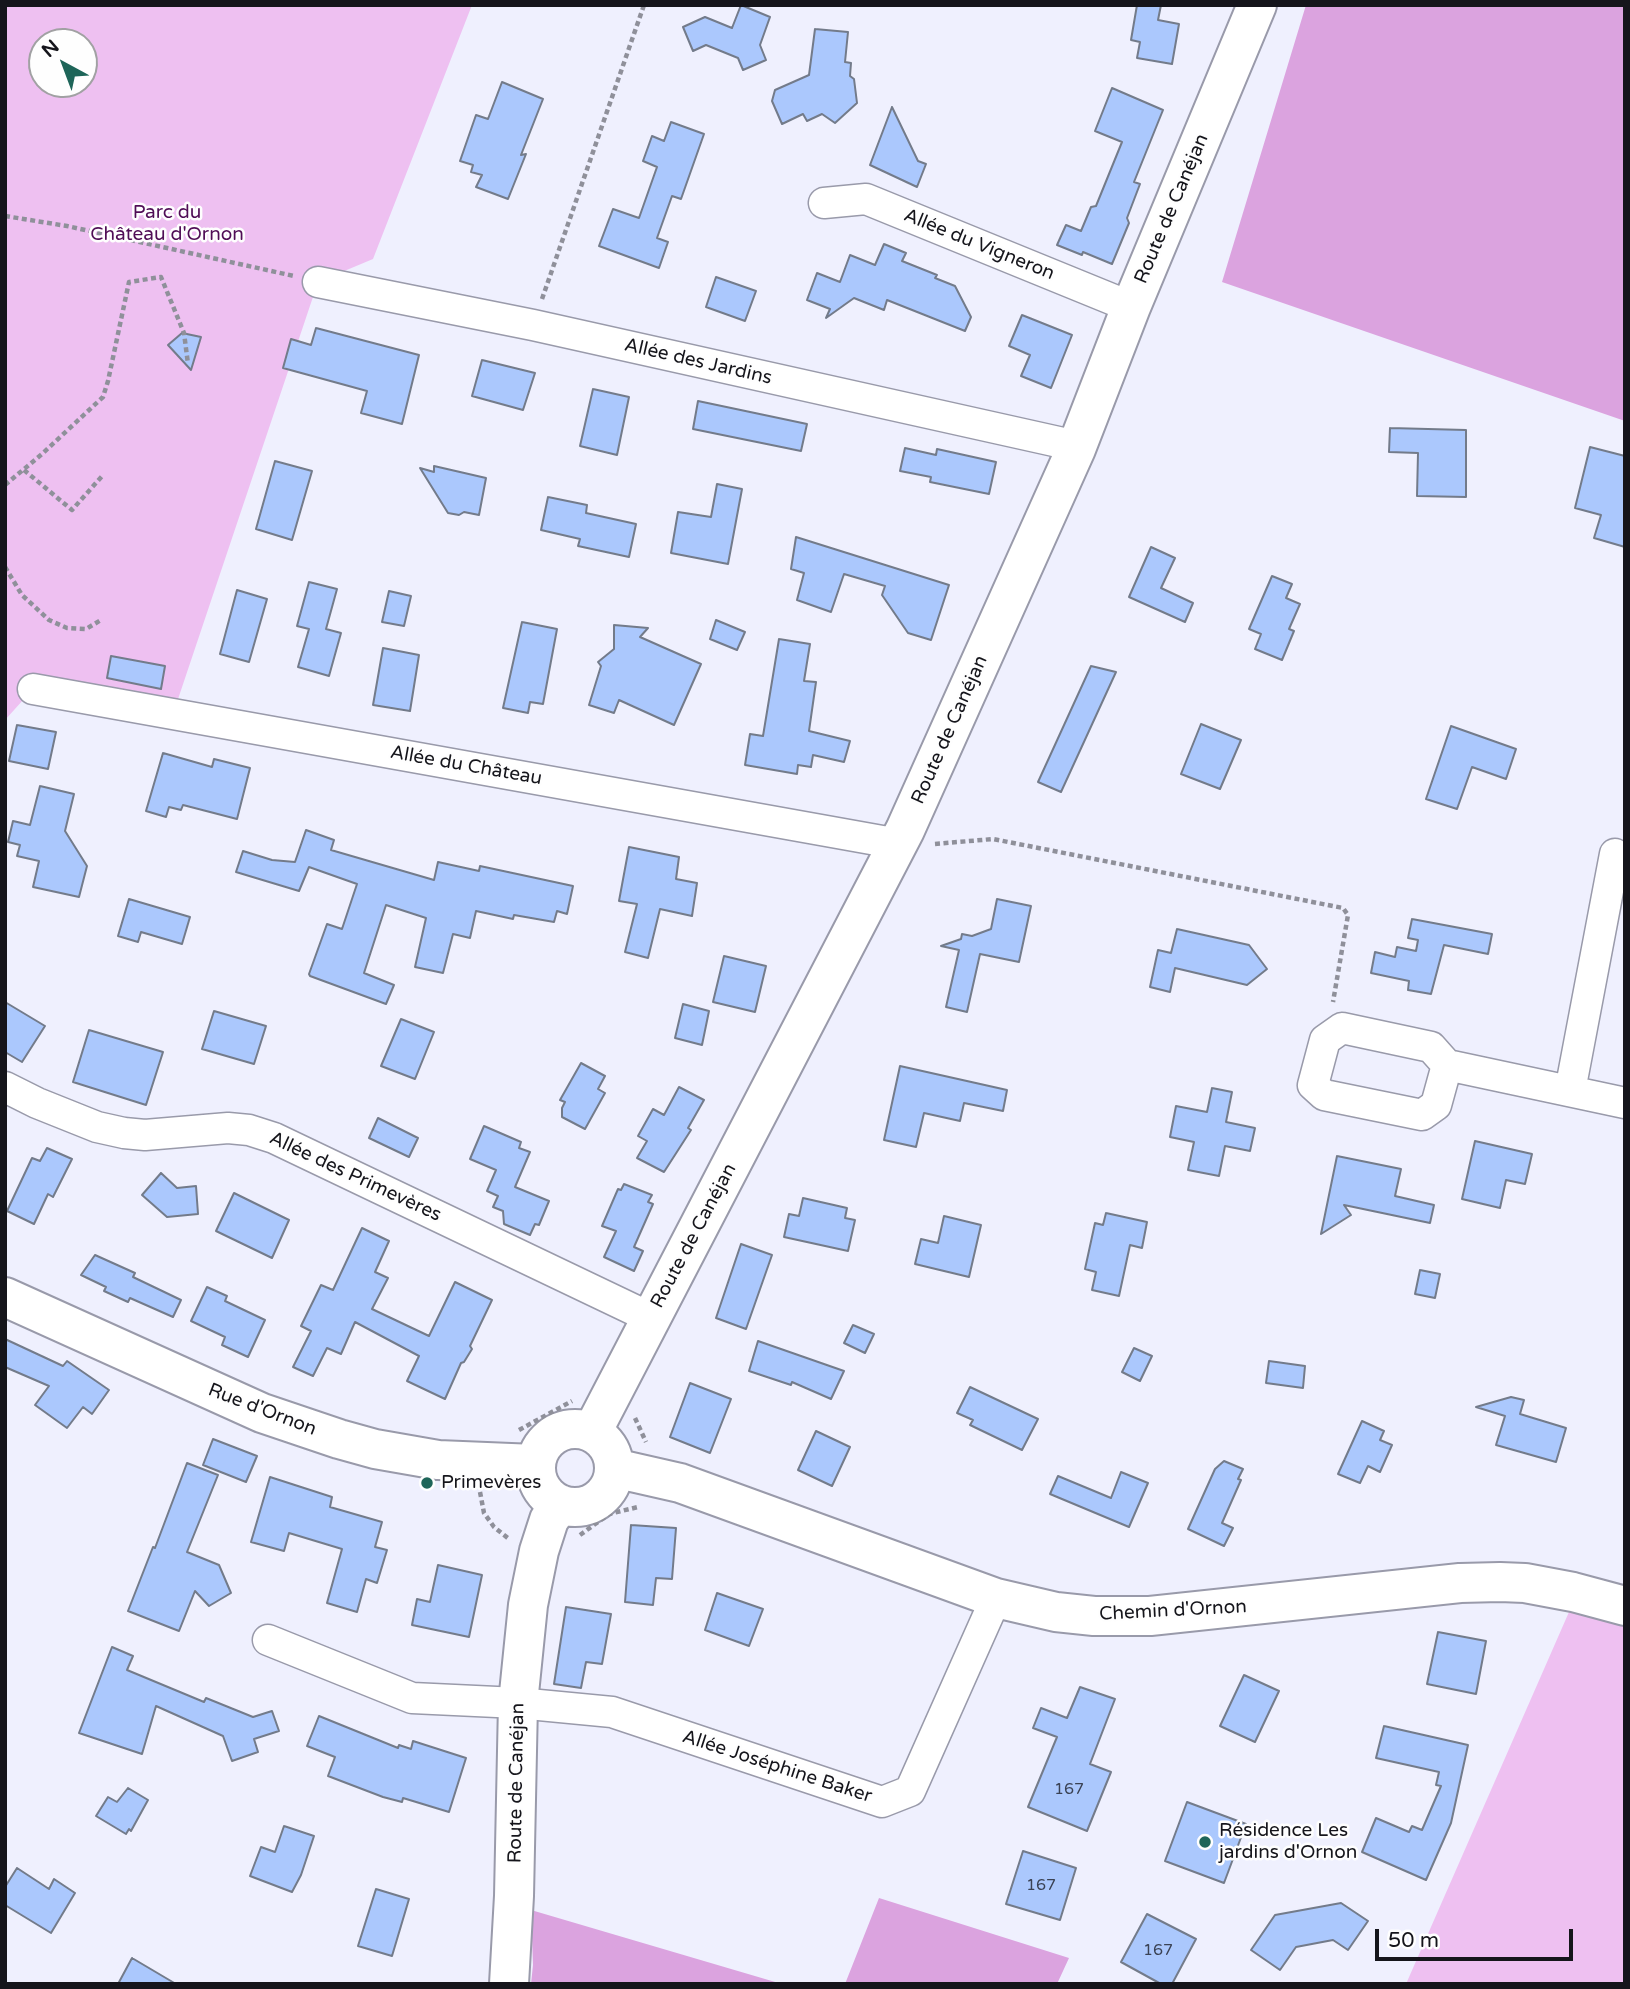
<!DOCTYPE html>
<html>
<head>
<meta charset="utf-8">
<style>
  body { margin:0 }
  #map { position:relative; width:1630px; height:1989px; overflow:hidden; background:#eff0fe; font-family:"Varela Round",sans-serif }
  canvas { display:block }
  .frame { position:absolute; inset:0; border:7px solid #15151b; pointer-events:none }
  .north { position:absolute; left:28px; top:28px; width:70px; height:70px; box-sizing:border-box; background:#fefefe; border:2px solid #a1a1a3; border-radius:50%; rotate:319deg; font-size:19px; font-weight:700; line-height:28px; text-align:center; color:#15151b }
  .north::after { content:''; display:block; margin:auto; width:24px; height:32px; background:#1e6559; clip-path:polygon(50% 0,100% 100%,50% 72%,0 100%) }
  .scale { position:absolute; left:1375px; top:1929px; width:198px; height:32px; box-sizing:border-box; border:4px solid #15151b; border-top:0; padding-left:9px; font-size:21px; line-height:24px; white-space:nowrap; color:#15151b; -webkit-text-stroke:5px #fefefe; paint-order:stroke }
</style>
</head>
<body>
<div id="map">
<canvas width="1630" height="1989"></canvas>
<div class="frame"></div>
<div class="north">N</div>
<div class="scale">50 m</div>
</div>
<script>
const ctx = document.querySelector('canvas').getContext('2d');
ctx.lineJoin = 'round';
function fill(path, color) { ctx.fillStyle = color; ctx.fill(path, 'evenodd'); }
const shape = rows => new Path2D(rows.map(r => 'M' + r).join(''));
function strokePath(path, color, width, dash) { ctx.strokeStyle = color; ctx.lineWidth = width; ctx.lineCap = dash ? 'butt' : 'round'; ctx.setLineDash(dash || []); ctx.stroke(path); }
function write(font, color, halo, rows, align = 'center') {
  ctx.font = font + ' "Varela Round",sans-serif'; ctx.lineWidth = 5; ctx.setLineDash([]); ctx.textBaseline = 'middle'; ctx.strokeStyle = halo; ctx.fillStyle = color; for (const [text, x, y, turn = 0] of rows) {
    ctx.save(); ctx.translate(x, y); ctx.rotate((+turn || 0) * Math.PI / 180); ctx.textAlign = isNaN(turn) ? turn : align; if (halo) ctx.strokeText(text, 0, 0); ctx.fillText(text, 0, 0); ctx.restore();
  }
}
const green = shape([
  [5,5,472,5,373,259,318,282,173,714,33,689,5,720],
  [42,42,84,42,84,84,42,84],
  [1569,1612,1599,1616,1625,1627,1625,1984,1406,1984]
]);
const forest = shape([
  [1306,5,1625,5,1625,421,1222,282],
  [879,1898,1069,1958,1057,1984,845,1984],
  [531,1910,782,1984,531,1984,533,1965]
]);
const building = shape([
  [741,5,770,17,760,45,766,60,743,70,738,58,706,45,693,51,683,27,705,17,732,28,741,5],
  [1137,5,1161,5,1158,20,1179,24,1172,64,1137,58,1140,42,1131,40,1137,5],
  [815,29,848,32,845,62,851,63,850,76,854,79,857,103,835,123,822,114,807,121,803,114,782,124,772,101,775,90,809,75,815,29],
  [502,82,543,99,521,155,526,154,508,199,476,187,482,175,471,172,473,165,460,161,476,115,488,119,502,82],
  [1112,88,1163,110,1134,182,1140,184,1127,218,1129,223,1112,264,1083,252,1082,255,1057,245,1066,225,1081,231,1091,207,1096,206,1122,142,1095,131,1112,88],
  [892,107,918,161,926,164,917,187,870,165,892,107],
  [671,122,704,134,681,199,672,196,657,238,668,242,659,268,599,246,613,209,639,218,657,167,643,161,652,136,664,141,671,122],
  [884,244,906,253,902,261,937,275,935,278,955,286,971,317,965,331,887,300,884,310,854,298,826,318,830,309,807,300,817,273,840,282,850,255,875,265,884,244],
  [716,277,756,291,745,321,706,307,716,277],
  [1022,315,1072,335,1051,388,1021,376,1030,355,1009,346,1022,315],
  [316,328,419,355,402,424,361,413,367,391,283,368,291,339,311,345,316,328],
  [182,333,201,337,191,370,168,345,182,333],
  [482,360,535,373,523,410,472,396,482,360],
  [593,389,629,397,617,455,580,446,593,389],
  [698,401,807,424,801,451,693,429,698,401],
  [1390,428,1466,430,1466,497,1417,496,1418,453,1389,452,1390,428],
  [1590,447,1625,456,1625,547,1594,538,1601,515,1575,508,1590,447],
  [905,448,936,455,937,449,996,462,989,494,930,482,931,477,900,471,905,448],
  [275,461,312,471,292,540,256,529,275,461],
  [434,466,486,478,479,515,464,512,459,515,448,513,420,468,434,472,434,466],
  [717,484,742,489,728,564,671,553,678,512,711,517,717,484],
  [548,497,587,505,586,513,636,524,629,557,578,546,580,539,541,530,548,497],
  [796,537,949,585,931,640,908,633,882,595,885,586,844,574,831,612,797,600,804,573,791,569,796,537],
  [1151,547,1175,558,1161,588,1193,603,1185,622,1129,597,1151,547],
  [1272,576,1292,584,1286,598,1300,604,1289,629,1294,631,1282,660,1255,649,1261,634,1249,629,1272,576],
  [309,582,337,589,326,629,341,633,329,676,298,667,309,629,297,626,309,582],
  [237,590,267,599,249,662,220,654,237,590],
  [389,591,411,596,404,626,382,622,389,591],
  [716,620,745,632,737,650,710,639,716,620],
  [522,622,557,629,543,704,530,702,528,713,503,708,522,622],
  [614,625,648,628,640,637,701,664,674,725,619,700,614,713,589,705,601,666,598,662,614,649,614,625],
  [779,639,810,644,804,681,816,682,809,731,850,741,844,762,813,755,811,767,798,765,797,774,745,765,750,734,763,736,779,639],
  [383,648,419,655,410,711,373,705,383,648],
  [111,656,165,666,161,689,107,678,111,656],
  [1091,666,1116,672,1061,792,1038,782,1091,666],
  [1201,724,1241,740,1220,789,1181,774,1201,724],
  [17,725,56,732,48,769,9,761,17,725],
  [1451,726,1516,749,1506,779,1472,767,1457,809,1426,799,1451,726],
  [163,753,212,767,214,759,250,768,237,819,183,805,181,810,169,807,166,817,146,811,163,753],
  [40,786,74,794,65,831,87,866,79,897,33,887,39,861,17,856,20,845,8,842,13,821,30,825,40,786],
  [306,830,334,840,331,850,434,880,438,862,479,871,480,866,573,886,567,914,557,911,554,922,514,915,513,919,476,911,470,938,453,934,443,973,415,967,426,918,386,905,364,973,394,985,386,1004,310,976,309,974,327,924,342,929,357,884,309,867,299,891,236,872,243,851,272,860,295,862,306,830],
  [629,847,679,857,676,879,697,883,692,916,660,909,648,958,625,952,637,904,619,901,629,847],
  [129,899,190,917,182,944,141,932,138,942,118,936,129,899],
  [997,899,1031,906,1019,962,980,954,967,1012,946,1007,959,950,941,946,961,939,962,934,972,936,991,929,997,899],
  [1412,919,1492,934,1488,954,1444,945,1431,994,1408,990,1409,981,1371,973,1375,952,1395,957,1397,947,1416,951,1418,940,1408,938,1412,919],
  [1177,929,1249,945,1267,969,1247,985,1175,968,1170,992,1150,987,1158,950,1171,953,1177,929],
  [724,956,766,966,755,1012,713,1002,724,956],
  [5,1002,45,1026,22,1062,5,1052,5,1002],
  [683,1004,709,1011,702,1045,675,1038,683,1004],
  [214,1011,266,1026,254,1064,202,1049,214,1011],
  [401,1019,434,1032,415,1079,381,1066,401,1019],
  [89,1030,163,1052,146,1105,73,1082,89,1030],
  [581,1063,605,1076,598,1089,605,1093,585,1129,562,1117,562,1108,565,1102,560,1100,581,1063],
  [900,1066,1007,1090,1003,1111,964,1103,960,1121,924,1113,916,1147,884,1140,900,1066],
  [679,1087,704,1100,688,1128,691,1130,664,1172,637,1158,647,1141,638,1136,653,1109,664,1115,679,1087],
  [1212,1088,1232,1092,1226,1122,1255,1128,1250,1151,1225,1146,1219,1176,1188,1170,1194,1142,1170,1137,1176,1106,1207,1112,1212,1088],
  [378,1118,418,1138,409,1157,369,1138,378,1118],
  [484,1126,521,1142,519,1148,530,1152,515,1187,549,1201,539,1225,535,1224,530,1235,504,1224,503,1211,493,1207,498,1196,487,1191,496,1170,470,1159,484,1126],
  [1475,1141,1532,1154,1525,1184,1506,1180,1500,1208,1462,1199,1475,1141],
  [47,1148,72,1159,53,1197,48,1194,34,1224,7,1211,32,1158,40,1161,47,1148],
  [1337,1156,1401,1169,1395,1196,1434,1205,1430,1223,1344,1205,1351,1215,1321,1234,1337,1156],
  [161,1173,177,1188,196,1186,198,1214,167,1217,142,1195,161,1173],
  [624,1184,652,1195,648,1202,653,1204,634,1247,643,1251,634,1271,604,1257,616,1231,602,1226,618,1189,621,1190,624,1184],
  [234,1193,289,1220,272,1258,216,1231,234,1193],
  [803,1198,847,1208,845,1218,855,1220,848,1251,784,1237,789,1214,799,1216,803,1198],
  [1106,1213,1147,1222,1142,1248,1130,1245,1119,1296,1092,1290,1096,1272,1085,1269,1095,1223,1103,1225,1106,1213],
  [944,1216,981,1225,969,1277,915,1264,921,1239,938,1243,944,1216],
  [362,1228,389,1241,375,1272,388,1278,372,1309,429,1336,455,1282,492,1300,470,1346,472,1349,464,1362,461,1363,445,1399,407,1381,419,1356,355,1322,341,1354,327,1348,313,1376,293,1367,311,1331,301,1326,321,1285,333,1290,362,1228],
  [741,1244,772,1255,746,1329,716,1318,741,1244],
  [95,1255,135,1273,133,1277,181,1300,173,1317,130,1298,128,1302,104,1291,106,1287,81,1275,95,1255],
  [1420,1270,1440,1274,1435,1298,1415,1294,1420,1270],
  [207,1287,227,1296,225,1301,265,1320,248,1357,222,1345,225,1337,191,1321,207,1287],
  [853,1325,874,1334,865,1353,844,1343,853,1325],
  [5,1339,63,1366,67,1361,109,1390,92,1414,83,1407,67,1428,35,1405,49,1386,5,1367,5,1339],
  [758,1341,844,1371,831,1399,792,1382,791,1385,749,1371,758,1341],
  [1134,1348,1152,1356,1140,1381,1122,1372,1134,1348],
  [1269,1361,1305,1366,1303,1388,1266,1383,1269,1361],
  [690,1383,731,1399,710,1453,670,1437,690,1383],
  [970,1387,1038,1419,1022,1450,970,1425,973,1420,957,1413,970,1387],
  [1511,1397,1524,1400,1520,1414,1566,1428,1556,1462,1496,1445,1505,1416,1476,1407,1511,1397],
  [1362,1421,1384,1431,1380,1440,1392,1445,1380,1472,1368,1466,1360,1483,1338,1474,1362,1421],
  [816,1431,850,1447,832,1486,798,1470,816,1431],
  [213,1439,257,1456,246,1482,203,1465,213,1439],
  [1224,1461,1243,1469,1238,1479,1241,1480,1222,1523,1233,1528,1224,1546,1188,1529,1215,1469,1224,1461],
  [187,1463,218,1475,187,1552,219,1565,231,1593,209,1606,195,1591,179,1631,128,1611,153,1547,155,1548,187,1463],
  [1121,1472,1148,1483,1129,1527,1050,1494,1058,1476,1111,1498,1121,1472],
  [270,1477,332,1497,330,1507,382,1522,375,1547,387,1550,377,1583,366,1579,357,1612,327,1603,342,1549,289,1533,284,1551,251,1542,270,1477],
  [631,1525,676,1528,672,1579,656,1578,653,1605,625,1602,631,1525],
  [438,1565,482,1575,469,1637,412,1625,417,1599,430,1602,438,1565],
  [717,1593,763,1609,749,1646,705,1630,717,1593],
  [566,1607,611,1614,602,1664,586,1662,581,1688,554,1684,566,1607],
  [1438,1632,1486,1641,1476,1694,1427,1684,1438,1632],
  [112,1647,133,1656,127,1670,204,1702,206,1698,253,1717,272,1711,279,1731,254,1739,258,1752,232,1761,223,1736,156,1706,142,1754,79,1733,112,1647],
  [1244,1675,1279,1691,1255,1742,1220,1726,1244,1675],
  [1080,1687,1115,1699,1090,1764,1111,1772,1087,1831,1028,1807,1057,1737,1033,1728,1041,1708,1067,1718,1080,1687],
  [319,1716,398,1748,399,1745,411,1749,413,1741,466,1758,449,1812,403,1798,402,1802,383,1797,328,1776,335,1757,307,1746,319,1716],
  [1384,1726,1468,1745,1451,1823,1426,1880,1362,1852,1376,1818,1409,1832,1412,1826,1422,1830,1441,1786,1436,1785,1439,1772,1376,1758,1384,1726],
  [128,1788,148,1800,131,1831,129,1829,126,1834,96,1816,108,1797,117,1802,128,1788],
  [1187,1802,1246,1824,1224,1883,1165,1861,1187,1802],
  [284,1826,314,1836,301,1875,292,1892,250,1876,261,1847,275,1852,284,1826],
  [1023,1851,1076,1868,1060,1920,1006,1904,1023,1851],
  [17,1868,49,1889,54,1879,75,1893,51,1933,5,1905,5,1887,17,1868],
  [376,1889,409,1899,392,1956,358,1946,376,1889],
  [1341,1903,1368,1921,1348,1950,1333,1940,1296,1947,1280,1970,1251,1950,1275,1915,1341,1903],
  [1147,1914,1196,1939,1172,1984,1161,1984,1121,1962,1147,1914],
  [132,1958,176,1984,118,1984,132,1958]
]);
const path = shape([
  [5,216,67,226,294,276],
  [542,299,644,5],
  [24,470,72,510,103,475],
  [5,485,42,454,103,397,108,381,129,282,161,277,184,333,188,364],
  [5,567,22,595,49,620,67,628,86,629,101,620],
  [935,844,993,839,1343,908,1348,915,1333,1002],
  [635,1418,646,1442],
  [519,1430,572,1401],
  [480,1492,484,1513,494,1527,509,1539],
  [580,1535,609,1514,638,1507]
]);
const street = shape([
  [824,203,866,199,1131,307],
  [318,282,533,325,1063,443,1076,449],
  [33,689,899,844],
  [1447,1065,1436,1105,1422,1115,1324,1095,1313,1085,1325,1040,1342,1028,1431,1047,1447,1065,1625,1103],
  [5,1087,37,1103,97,1127,124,1133,145,1135,228,1128,249,1130,274,1138,651,1318],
  [1570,1091,1615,854],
  [268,1640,412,1698,518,1703,612,1712,882,1802,910,1791,996,1598]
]);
const secondary = shape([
  [5,1297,262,1413,339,1439,375,1449,438,1460,535,1464],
  '536 1468a39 39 0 1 1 78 0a39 39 0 1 1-78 0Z',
  [592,1432,905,830,1076,449,1131,307,1257,5],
  [614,1468,680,1483,996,1598,1056,1612,1094,1616,1150,1616,1460,1583,1500,1582,1525,1583,1573,1592,1625,1606],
  [509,1984,514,1896,518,1703,528,1605,539,1551,549,1520,560,1504]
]);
const markers = [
  [427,1483,7,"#1e6559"],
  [1205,1842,7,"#1e6559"]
];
const numberNames = [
  ["167",1069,1790],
  ["167",1041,1886],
  ["167",1158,1951]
];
const streetNames = [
  ["Route de Canéjan",1172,209,-67],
  ["Allée du Vigneron",979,245,22],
  ["Allée des Jardins",698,362,13],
  ["Route de Canéjan",950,730,-66],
  ["Allée du Château",466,766,10],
  ["Allée des Primevères",355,1177,25],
  ["Route de Canéjan",694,1236,-62],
  ["Rue d'Ornon",262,1410,21],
  ["Chemin d'Ornon",1173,1611,-3],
  ["Allée Joséphine Baker",777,1767,18],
  ["Route de Canéjan",517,1783,-89]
];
const parkNames = [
  ["Parc du",167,213],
  ["Château d'Ornon",167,235]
];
const poiNames = [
  ["Primevères",441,1483],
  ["Résidence Les",1219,1831],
  ["jardins d'Ornon",1219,1853]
];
fill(green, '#eec0f1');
fill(forest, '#dba3df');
fill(building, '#abc8fd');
strokePath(building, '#737b8a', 2);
strokePath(street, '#999aaa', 33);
strokePath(secondary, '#999aaa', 42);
strokePath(path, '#8f909a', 4.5, [5, 3.5]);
strokePath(street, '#fff', 30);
strokePath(secondary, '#fff', 38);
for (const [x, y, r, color] of markers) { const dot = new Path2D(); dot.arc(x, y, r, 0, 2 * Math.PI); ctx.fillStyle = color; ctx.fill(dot); strokePath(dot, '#fefefe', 2.5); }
write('16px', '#3a4254', null, numberNames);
write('19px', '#15151b', '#fefefe', streetNames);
write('19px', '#500d56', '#fefefe', parkNames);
write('19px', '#15151b', '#fefefe', poiNames, 'left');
</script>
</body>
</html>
